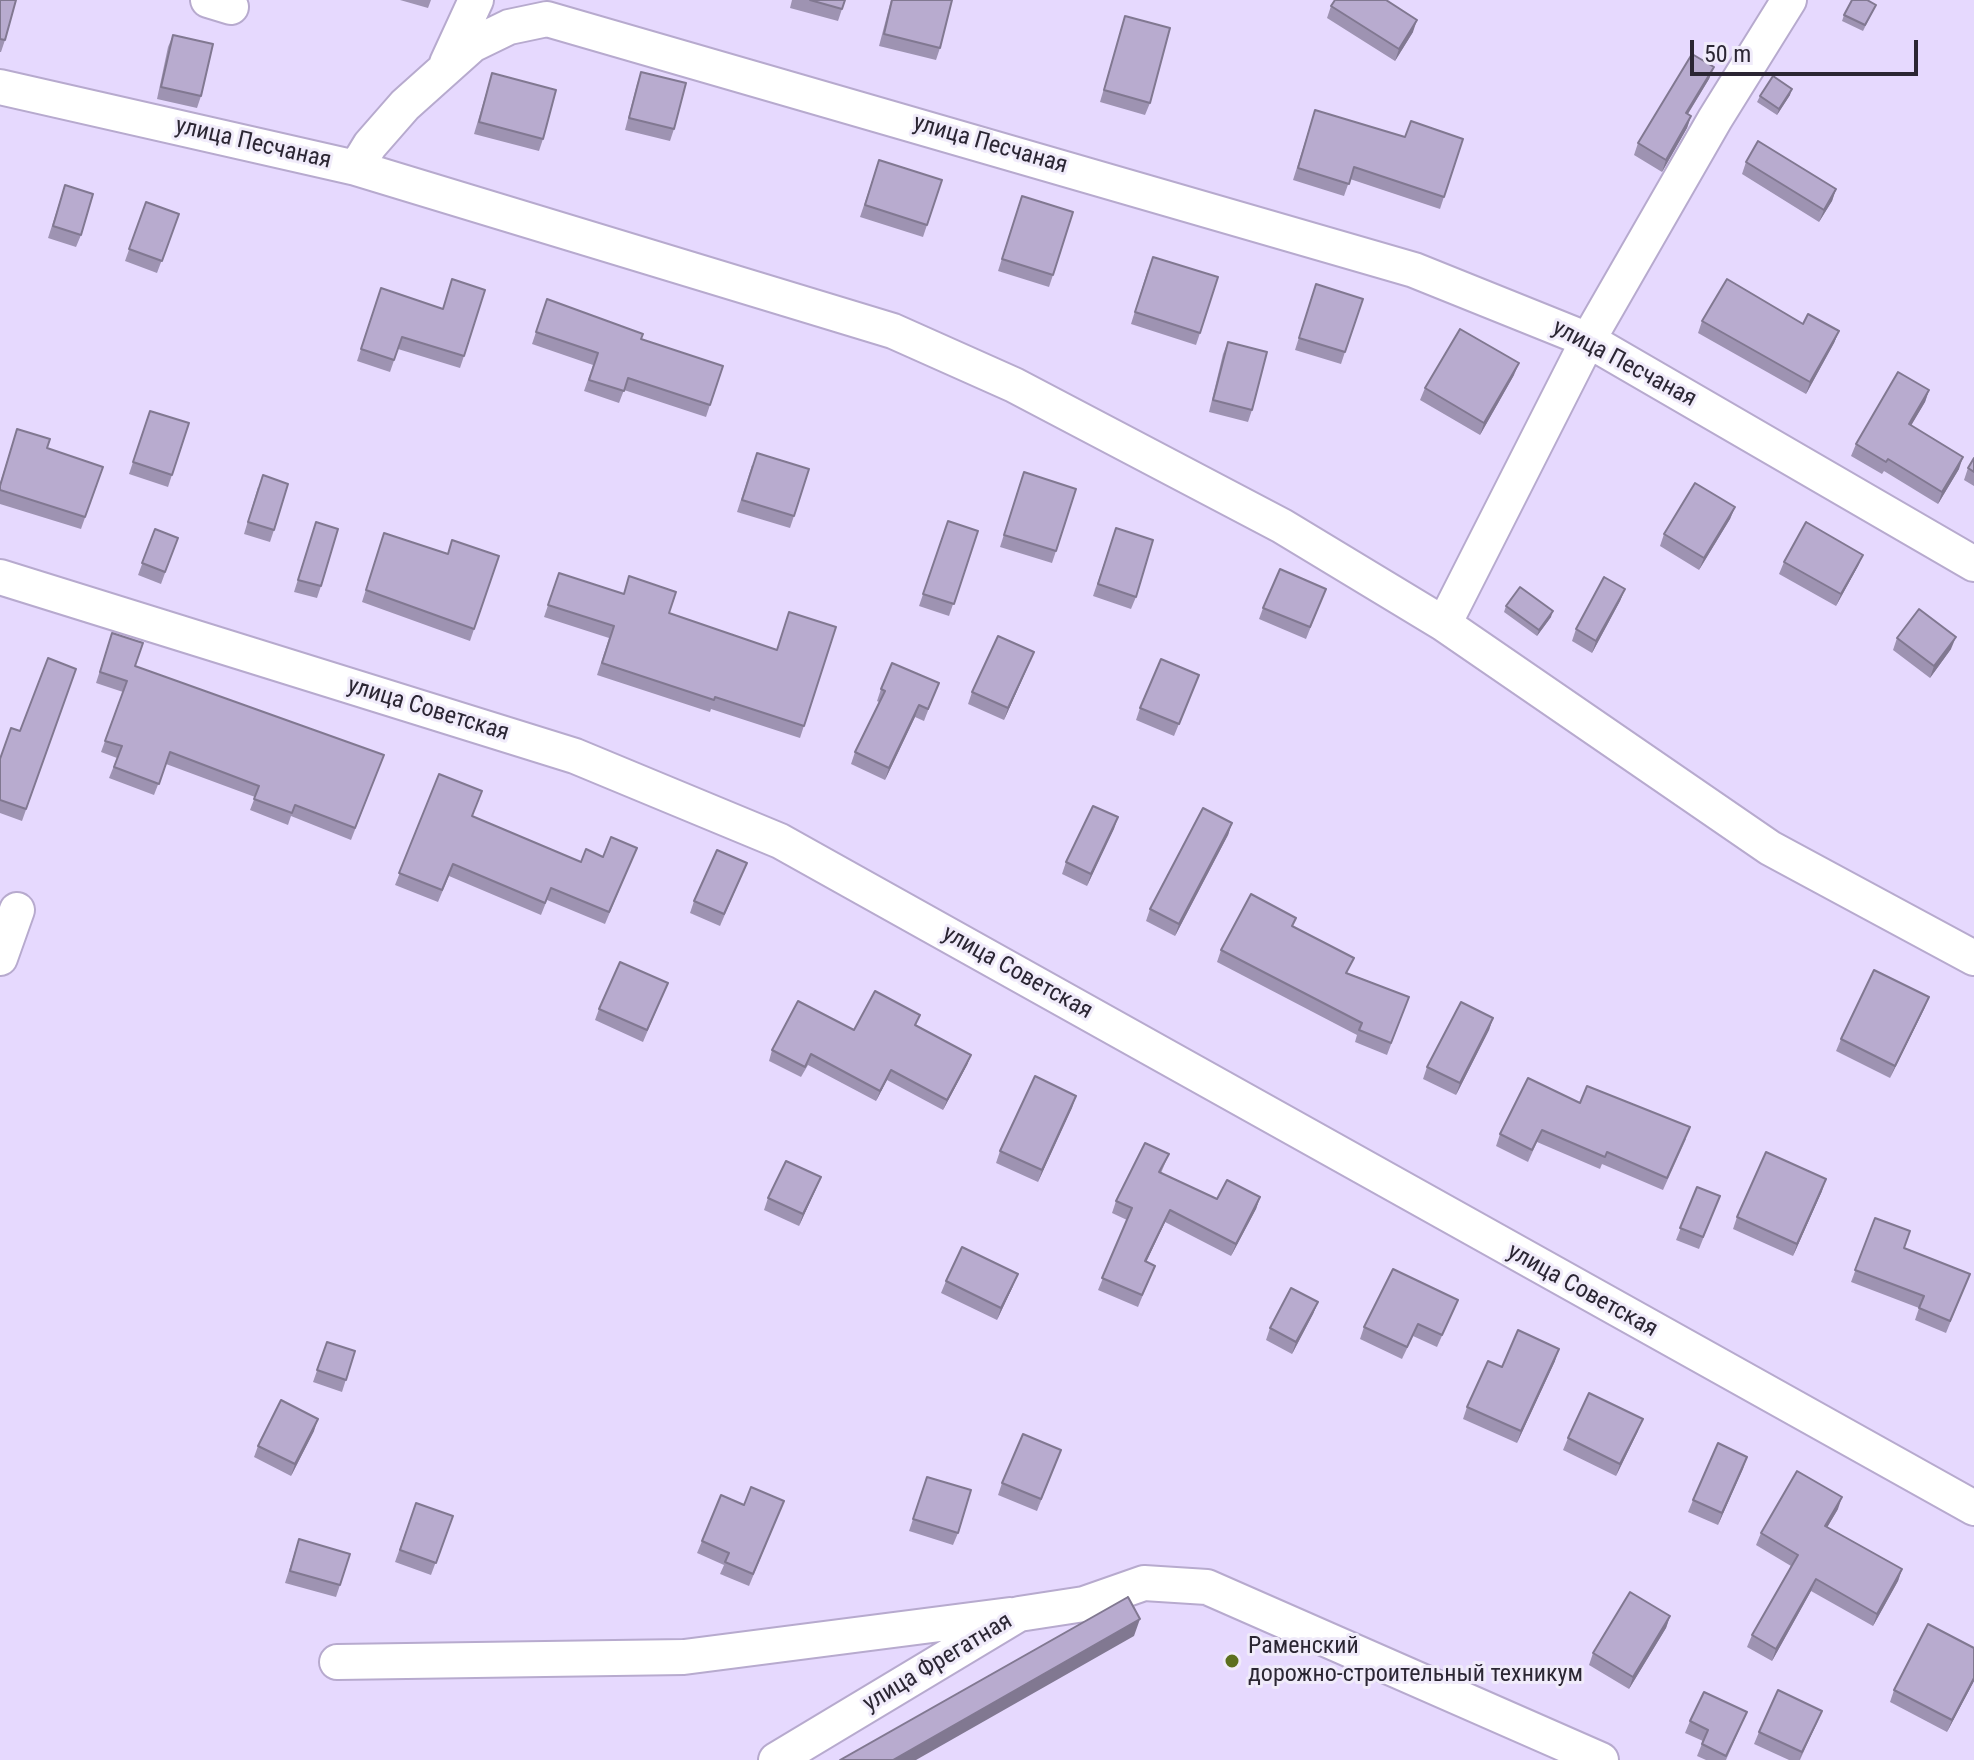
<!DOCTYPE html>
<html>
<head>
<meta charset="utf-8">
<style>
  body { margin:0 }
  #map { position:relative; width:1974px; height:1760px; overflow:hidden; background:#e6d9fe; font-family:"Roboto Condensed",sans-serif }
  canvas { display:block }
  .scale { position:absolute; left:1690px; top:40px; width:228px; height:36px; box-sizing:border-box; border:4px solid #2b2633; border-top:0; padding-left:10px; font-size:24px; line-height:28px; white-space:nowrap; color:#2b2633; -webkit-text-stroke:6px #f0ebfa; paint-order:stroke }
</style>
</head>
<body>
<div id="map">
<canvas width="1974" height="1760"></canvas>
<div class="scale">50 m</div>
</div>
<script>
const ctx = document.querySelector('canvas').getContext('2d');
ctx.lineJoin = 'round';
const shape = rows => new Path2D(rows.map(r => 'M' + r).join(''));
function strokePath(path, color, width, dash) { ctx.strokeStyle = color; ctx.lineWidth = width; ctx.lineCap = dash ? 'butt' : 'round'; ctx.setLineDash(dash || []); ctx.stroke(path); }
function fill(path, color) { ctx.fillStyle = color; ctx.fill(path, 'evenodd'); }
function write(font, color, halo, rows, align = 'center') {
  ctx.font = font + ' "Roboto Condensed",sans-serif'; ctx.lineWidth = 6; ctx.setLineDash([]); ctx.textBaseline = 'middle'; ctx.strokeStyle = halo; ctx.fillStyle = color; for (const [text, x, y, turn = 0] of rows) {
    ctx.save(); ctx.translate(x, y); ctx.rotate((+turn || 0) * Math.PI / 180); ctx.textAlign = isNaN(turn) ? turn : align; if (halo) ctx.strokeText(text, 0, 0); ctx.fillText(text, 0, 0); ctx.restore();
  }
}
const minor = shape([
  [208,0,231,7],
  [1789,0,1715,119,1588,340,1444,624,1770,848,1974,958],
  [447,63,476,0],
  [0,87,356,168,370,145,405,105,472,45,509,27,547,19,1414,270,1588,340,1974,564],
  [356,168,893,331,1014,385,1282,526,1444,624],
  [0,577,575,756,780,841,1974,1508],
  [0,958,17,910],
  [337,1662,684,1657,1010,1615],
  [776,1760,1019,1614,1084,1604,1144,1583,1207,1587,1601,1760]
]);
const wall = shape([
  [0,0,5,40,1,52,0,52],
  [400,0,431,0,428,8],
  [792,0,845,0,838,21,790,8],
  [891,0,952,0,940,48,936,60,879,46],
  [1876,5,1863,31,1842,21,1844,15],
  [1331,6,1413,32,1395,61,1327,18],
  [1125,16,1150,103,1145,115,1100,102],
  [173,35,201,96,197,108,157,99,168,47],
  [1714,67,1709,79,1688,114,1691,116,1687,128,1662,172,1634,155,1638,143],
  [641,72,674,129,670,141,625,130,637,84],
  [492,73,543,139,539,151,474,134],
  [1790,95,1777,115,1757,102,1760,96],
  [1315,110,1405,137,1463,139,1440,209,1350,179,1344,196,1293,180],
  [879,160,942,180,923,237,860,217],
  [1746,162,1836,189,1832,201,1819,222,1742,174],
  [65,185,81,235,76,247,48,238],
  [146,202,179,214,157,273,125,261],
  [1018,208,1053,275,1049,287,998,271],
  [1148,269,1200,333,1196,345,1131,324],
  [381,288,464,356,460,368,398,349,390,372,357,361],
  [1312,296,1345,352,1341,364,1295,350],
  [547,299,641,339,723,366,706,417,624,390,619,403,584,391,593,365,532,344],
  [1702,321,1803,324,1839,331,1834,343,1806,394,1698,333],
  [1228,342,1252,410,1248,422,1209,412,1223,354],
  [1514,375,1480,435,1420,400,1425,388],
  [1929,390,1925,402,1911,425,1959,469,1938,504,1884,471,1882,474,1851,456,1856,444],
  [150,411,189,423,168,487,129,474],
  [17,429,47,448,103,467,81,529,0,504,0,483],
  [1974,458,1974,486,1964,480,1968,468],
  [752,465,794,516,790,528,737,512],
  [1020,484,1056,551,1052,563,1000,547],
  [258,487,274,530,270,542,244,534],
  [1735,507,1730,519,1699,570,1660,546,1664,534],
  [948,521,978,531,949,616,919,606],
  [316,522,321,586,317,598,294,592],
  [155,529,178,538,161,584,138,575],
  [1112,540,1136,597,1131,609,1093,596],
  [380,545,447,554,499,556,470,641,362,602],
  [1863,555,1858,566,1836,606,1779,574,1784,562],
  [559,573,669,613,776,650,836,627,800,738,711,709,710,712,597,675,609,638,544,617],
  [1326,589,1306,639,1259,619,1263,608],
  [1625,589,1620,601,1592,653,1572,641,1576,629],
  [1506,606,1551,617,1537,636,1504,612],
  [1897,638,1951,649,1930,678,1893,650],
  [108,645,135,666,384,755,351,840,291,816,288,825,250,810,255,797,166,764,154,795,109,778,117,758,101,752,123,692,96,683],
  [1029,664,1004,720,968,704,972,692],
  [76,669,22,821,0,813,0,759,20,731],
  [1199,675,1174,736,1136,720,1140,708],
  [881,689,934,695,924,721,915,717,885,780,851,764,855,752,879,702,877,701],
  [439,774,473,816,581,862,637,848,605,924,547,900,541,915,449,876,438,902,395,885],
  [1118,817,1087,886,1062,874,1066,862],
  [1232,823,1228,835,1175,936,1146,921,1150,909],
  [747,863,720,926,690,913,694,901],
  [1221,950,1348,973,1409,997,1387,1055,1355,1042,1357,1035,1217,962],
  [668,983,643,1042,595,1020,599,1009],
  [1929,997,1924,1009,1890,1078,1836,1051,1841,1039],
  [1493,1018,1489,1030,1456,1095,1423,1079,1427,1067],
  [916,1025,971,1055,967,1065,943,1110,887,1080,876,1101,808,1065,801,1077,769,1061,772,1050,854,1030],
  [1076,1096,1038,1182,996,1163,1000,1151],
  [1580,1103,1686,1139,1663,1190,1602,1164,1600,1169,1537,1142,1528,1162,1496,1146,1500,1134],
  [1169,1154,1161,1173,1217,1199,1260,1197,1256,1209,1231,1256,1165,1222,1146,1262,1155,1266,1138,1307,1098,1290,1127,1220,1112,1213,1116,1201],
  [821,1177,799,1226,764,1210,768,1198],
  [1697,1187,1720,1196,1699,1249,1676,1240],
  [1822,1191,1793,1256,1733,1229,1737,1217],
  [1875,1218,1904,1248,1970,1274,1946,1333,1915,1320,1919,1308,1851,1282],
  [946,1281,1013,1286,997,1320,941,1293],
  [1458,1300,1437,1347,1413,1336,1402,1359,1360,1339,1364,1327],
  [1318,1302,1313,1314,1292,1354,1266,1340,1270,1328],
  [327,1342,355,1351,342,1392,313,1382],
  [1555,1361,1517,1443,1463,1419,1467,1407,1502,1367],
  [314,1431,291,1476,254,1457,258,1446],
  [1638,1431,1616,1476,1563,1450,1568,1438],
  [1061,1450,1037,1511,998,1495,1002,1483],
  [1747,1457,1718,1525,1688,1512,1693,1500],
  [923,1489,958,1533,953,1545,909,1531],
  [784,1501,749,1586,720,1574,724,1565,697,1553,702,1541,744,1505],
  [416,1503,453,1516,431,1575,395,1562],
  [1838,1509,1827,1527,1902,1569,1898,1581,1873,1626,1811,1591,1772,1661,1747,1647,1752,1635,1791,1566,1756,1545,1761,1533],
  [299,1539,340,1585,336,1597,285,1583],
  [1670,1616,1666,1628,1629,1689,1589,1665,1593,1653],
  [1974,1648,1974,1681,1947,1732,1890,1702,1894,1690],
  [1822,1711,1800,1760,1789,1760,1754,1744,1759,1732],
  [1747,1712,1726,1760,1706,1760,1697,1756,1703,1741,1685,1733,1690,1721]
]);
const shadedWall = shape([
  [1417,20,1413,32,1395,61,1399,49],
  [1714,67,1709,79,1681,125,1686,113],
  [1792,89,1790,95,1777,115,1779,109],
  [1691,116,1687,128,1662,172,1666,160],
  [1836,189,1832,201,1819,222,1824,210],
  [1839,331,1834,343,1806,394,1810,382],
  [1519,363,1514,375,1480,435,1484,423],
  [1929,390,1925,402,1905,436,1909,424],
  [1963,457,1959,469,1938,504,1942,492],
  [1735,507,1730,519,1699,570,1704,558],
  [1863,555,1858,566,1836,606,1841,594],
  [1625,589,1620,601,1592,653,1596,641],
  [1553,611,1551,617,1537,636,1539,630],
  [1956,637,1951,649,1930,678,1934,666],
  [1034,652,1029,664,1004,720,1008,708],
  [919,705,915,717,885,780,889,768],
  [1118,817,1114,829,1087,886,1091,874],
  [1232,823,1228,835,1175,936,1179,924],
  [1929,997,1924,1009,1890,1078,1895,1066],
  [1493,1018,1489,1030,1456,1095,1460,1083],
  [971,1055,967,1065,943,1110,947,1100],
  [891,1070,887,1080,876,1101,880,1091],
  [1076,1096,1072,1108,1038,1182,1042,1170],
  [821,1177,816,1189,799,1226,803,1214],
  [1826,1179,1822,1191,1793,1256,1797,1244],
  [1260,1197,1256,1209,1231,1256,1236,1244],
  [1170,1210,1165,1222,1141,1273,1145,1261],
  [1018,1274,1013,1286,997,1320,1001,1308],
  [1318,1302,1313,1314,1292,1354,1296,1342],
  [1559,1349,1555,1361,1517,1443,1521,1431],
  [318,1419,314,1431,291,1476,295,1464],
  [1643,1419,1638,1431,1616,1476,1620,1464],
  [1747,1457,1743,1469,1718,1525,1722,1513],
  [1842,1497,1838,1509,1821,1538,1825,1526],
  [1902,1569,1898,1581,1873,1626,1877,1614],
  [1816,1579,1811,1591,1772,1661,1776,1649],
  [1670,1616,1666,1628,1629,1689,1633,1677],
  [1140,1619,1134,1636,916,1760,893,1760],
  [1974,1678,1974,1681,1947,1732,1952,1720],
  [1822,1711,1817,1723,1799,1760,1802,1752]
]);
const building = shape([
  [0,0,16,0,5,40,0,39,0,0],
  [810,0,845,0,842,9,810,0],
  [892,0,952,0,940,48,884,34,892,0],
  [1335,0,1386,0,1417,20,1399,49,1331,6,1335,0],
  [1852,0,1867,0,1876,5,1865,25,1844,15,1852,0],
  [1125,16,1170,28,1150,103,1104,90,1125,16],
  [173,35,213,44,201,96,161,87,173,35],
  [1692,54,1714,67,1686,113,1691,116,1666,160,1638,143,1692,54],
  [641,72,686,83,674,129,629,118,641,72],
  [492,73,556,90,543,139,479,122,492,73],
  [1773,76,1792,89,1779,109,1760,96,1773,76],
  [1315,110,1405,137,1411,121,1463,139,1444,197,1354,167,1349,184,1298,168,1315,110],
  [1758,141,1836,189,1824,210,1746,162,1758,141],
  [879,160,942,180,927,225,865,205,879,160],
  [65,185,93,194,81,235,53,226,65,185],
  [1022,196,1073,212,1053,275,1002,259,1022,196],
  [146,202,179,214,162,261,129,249,146,202],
  [1153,257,1218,277,1200,333,1135,312,1153,257],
  [452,279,485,290,464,356,402,337,394,360,361,349,381,288,443,309,452,279],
  [1727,279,1803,324,1808,314,1839,331,1810,382,1702,321,1727,279],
  [1316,284,1363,299,1345,352,1299,338,1316,284],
  [547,299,643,334,641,339,723,366,710,405,628,378,624,391,589,380,598,353,536,332,547,299],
  [1460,329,1519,363,1484,423,1425,388,1460,329],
  [1228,342,1267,352,1252,410,1213,400,1228,342],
  [1898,372,1929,390,1909,424,1963,457,1942,492,1888,459,1886,462,1856,444,1898,372],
  [150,411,189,423,172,475,133,462,150,411],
  [17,429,50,439,47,448,103,467,85,517,0,490,0,486,17,429],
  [757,453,809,469,794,516,742,500,757,453],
  [1974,458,1974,472,1968,468,1974,458],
  [1024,472,1076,489,1056,551,1004,535,1024,472],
  [263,475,288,484,274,530,248,522,263,475],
  [1695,483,1735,507,1704,558,1664,534,1695,483],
  [948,521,978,531,954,604,923,594,948,521],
  [316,522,338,529,321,586,298,580,316,522],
  [1806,522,1863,555,1841,594,1784,562,1806,522],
  [1116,528,1153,540,1136,597,1098,584,1116,528],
  [155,529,178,538,165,572,142,563,155,529],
  [384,533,448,554,452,540,499,556,474,629,366,590,384,533],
  [1280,569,1326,589,1310,627,1263,608,1280,569],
  [559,573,624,594,629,576,676,592,669,613,777,650,789,612,836,627,804,726,715,697,714,700,602,663,614,626,548,605,559,573],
  [1604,577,1625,589,1596,641,1576,629,1604,577],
  [1520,587,1553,611,1539,630,1506,606,1520,587],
  [1919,609,1956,637,1934,666,1897,638,1919,609],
  [112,633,143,643,135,666,384,755,355,828,295,805,292,813,254,799,259,786,170,752,159,784,114,767,122,746,105,741,127,681,100,672,112,633],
  [998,636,1034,652,1008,708,972,692,998,636],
  [48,658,76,669,26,809,0,800,0,759,11,728,20,731,48,658],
  [1161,659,1199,675,1179,724,1140,708,1161,659],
  [892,663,939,683,928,709,919,705,889,768,855,752,885,691,881,689,892,663],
  [439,774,482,791,472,816,581,862,586,849,603,857,611,837,637,848,609,912,551,888,545,903,453,864,442,890,399,873,439,774],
  [1093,806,1118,817,1091,874,1066,862,1093,806],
  [1203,808,1232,823,1179,924,1150,909,1203,808],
  [717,850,747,863,724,914,694,901,717,850],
  [1251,894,1296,918,1292,926,1354,958,1346,973,1409,997,1391,1043,1359,1030,1362,1023,1221,950,1251,894],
  [620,962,668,983,647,1030,599,1009,620,962],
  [1874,970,1929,997,1895,1066,1841,1039,1874,970],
  [875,991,920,1015,915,1025,971,1055,947,1100,891,1070,880,1091,811,1054,805,1067,772,1050,798,1001,854,1030,875,991],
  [1461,1002,1493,1018,1460,1083,1427,1067,1461,1002],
  [1035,1076,1076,1096,1042,1170,1000,1151,1035,1076],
  [1528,1078,1580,1103,1587,1086,1690,1127,1667,1178,1607,1152,1605,1157,1542,1130,1532,1150,1500,1134,1528,1078],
  [1145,1143,1169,1154,1159,1172,1217,1199,1227,1180,1260,1197,1236,1244,1170,1210,1145,1261,1155,1266,1142,1295,1102,1278,1132,1208,1116,1201,1145,1143],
  [1766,1152,1826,1179,1797,1244,1737,1217,1766,1152],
  [786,1161,821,1177,803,1214,768,1198,786,1161],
  [1697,1187,1720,1196,1703,1237,1680,1228,1697,1187],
  [1875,1218,1910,1231,1904,1248,1970,1274,1950,1321,1919,1308,1924,1296,1855,1270,1875,1218],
  [962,1247,1018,1274,1001,1308,946,1281,962,1247],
  [1393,1269,1458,1300,1442,1335,1418,1324,1407,1347,1364,1327,1393,1269],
  [1291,1288,1318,1302,1296,1342,1270,1328,1291,1288],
  [1518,1330,1559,1349,1521,1431,1467,1407,1488,1361,1502,1367,1518,1330],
  [327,1342,355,1351,346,1380,317,1370,327,1342],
  [1589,1393,1643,1419,1620,1464,1568,1438,1589,1393],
  [281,1400,318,1419,295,1464,258,1446,281,1400],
  [1023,1434,1061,1450,1041,1499,1002,1483,1023,1434],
  [1718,1443,1747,1457,1722,1513,1693,1500,1718,1443],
  [1797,1471,1842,1497,1825,1526,1902,1569,1877,1614,1816,1579,1776,1649,1752,1635,1798,1555,1761,1533,1797,1471],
  [927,1477,971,1490,958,1533,913,1519,927,1477],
  [751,1487,784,1501,753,1574,725,1562,729,1553,702,1541,721,1495,744,1505,751,1487],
  [416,1503,453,1516,436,1563,400,1550,416,1503],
  [299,1539,350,1554,340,1585,290,1571,299,1539],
  [1630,1592,1670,1616,1633,1677,1593,1653,1630,1592],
  [1128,1597,1140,1619,893,1760,840,1760,1128,1597],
  [1928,1624,1974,1648,1974,1678,1952,1720,1894,1690,1928,1624],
  [1778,1690,1822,1711,1802,1752,1759,1732,1778,1690],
  [1704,1692,1747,1712,1726,1756,1702,1744,1708,1730,1690,1721,1704,1692]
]);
const markers = [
  [1232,1661,8,"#5c6f1e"]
];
const streetNames = [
  ["улица Песчаная",253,144,13],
  ["улица Песчаная",990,145,16],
  ["улица Песчаная",1624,364,28],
  ["улица Советская",428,710,17],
  ["улица Советская",1017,973,29],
  ["улица Советская",1582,1291,29],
  ["улица Фрегатная",938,1663,-31]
];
const poiNames = [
  ["Раменский",1248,1647],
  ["дорожно-строительный техникум",1248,1675]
];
strokePath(minor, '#b7aace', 38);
strokePath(minor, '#fff', 34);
fill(wall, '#9e93b2');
fill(shadedWall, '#817891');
fill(building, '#b8abcf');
strokePath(building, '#817891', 2);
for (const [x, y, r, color] of markers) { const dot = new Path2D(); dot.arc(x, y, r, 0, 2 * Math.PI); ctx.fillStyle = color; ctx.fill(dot); strokePath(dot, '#f0ebfa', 3); }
write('24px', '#2b2633', '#f0ebfa', streetNames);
write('24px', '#2b2633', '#f0ebfa', poiNames, 'left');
</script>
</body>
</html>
